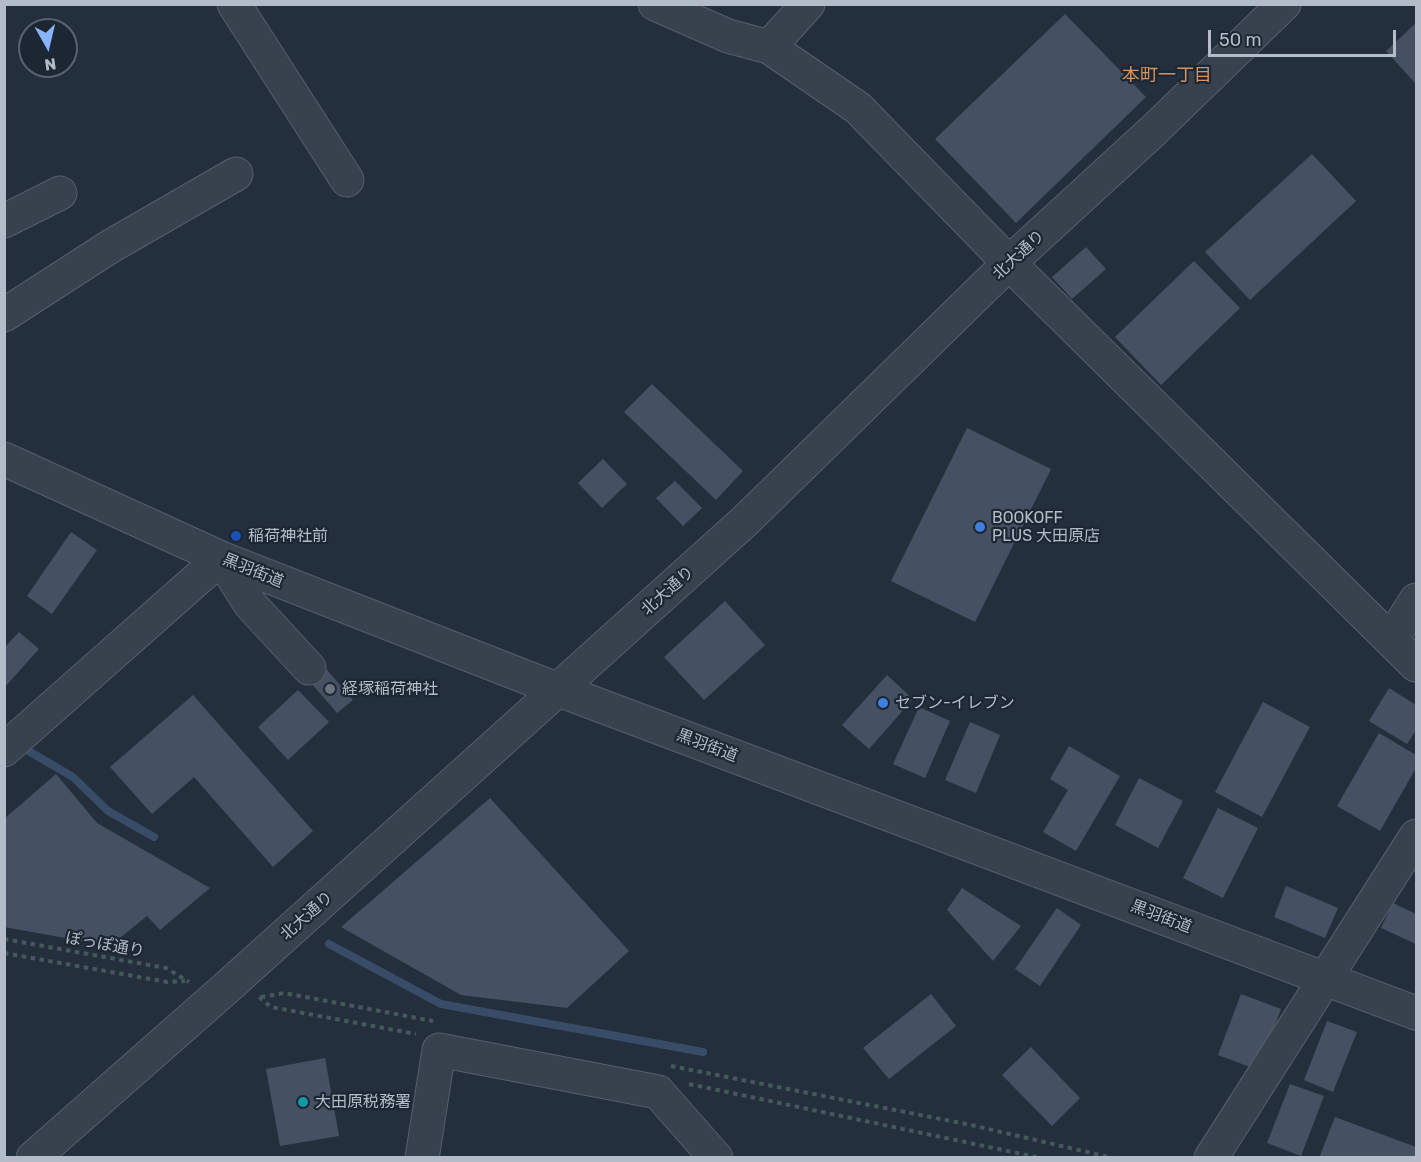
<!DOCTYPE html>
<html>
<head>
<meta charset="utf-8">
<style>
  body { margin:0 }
  #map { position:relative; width:1421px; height:1162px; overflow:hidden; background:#242f3e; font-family:Rubik,sans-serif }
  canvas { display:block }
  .frame { position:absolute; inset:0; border:6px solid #b4bcc9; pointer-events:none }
  .north { position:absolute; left:18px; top:18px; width:60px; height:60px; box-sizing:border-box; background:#1d2633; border:2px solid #59626f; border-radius:50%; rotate:172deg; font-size:16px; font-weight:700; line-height:24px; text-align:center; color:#b4bcc9 }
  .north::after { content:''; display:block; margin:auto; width:21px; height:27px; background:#8ab4f8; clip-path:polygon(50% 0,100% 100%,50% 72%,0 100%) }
  .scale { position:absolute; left:1208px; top:30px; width:188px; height:27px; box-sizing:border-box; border:3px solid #b4bcc9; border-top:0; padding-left:8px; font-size:18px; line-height:21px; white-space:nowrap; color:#b4bcc9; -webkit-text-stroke:4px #1d2633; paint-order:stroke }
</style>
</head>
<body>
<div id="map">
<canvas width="1421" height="1162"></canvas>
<div class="frame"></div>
<div class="north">N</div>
<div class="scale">50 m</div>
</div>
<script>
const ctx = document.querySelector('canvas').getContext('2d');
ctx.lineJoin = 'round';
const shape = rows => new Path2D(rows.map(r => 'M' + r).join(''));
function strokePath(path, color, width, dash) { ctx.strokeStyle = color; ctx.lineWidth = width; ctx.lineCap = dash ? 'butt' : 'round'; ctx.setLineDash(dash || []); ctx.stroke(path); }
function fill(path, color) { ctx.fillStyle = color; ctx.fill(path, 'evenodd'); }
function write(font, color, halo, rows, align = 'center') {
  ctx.font = font + ' Rubik,"Noto Sans JP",sans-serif'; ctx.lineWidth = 4.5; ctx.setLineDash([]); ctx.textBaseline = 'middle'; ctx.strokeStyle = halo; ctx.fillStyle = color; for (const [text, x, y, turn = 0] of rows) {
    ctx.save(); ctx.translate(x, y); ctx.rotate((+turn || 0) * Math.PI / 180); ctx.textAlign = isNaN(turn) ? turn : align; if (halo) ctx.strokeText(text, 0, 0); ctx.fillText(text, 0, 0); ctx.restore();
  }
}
const stream = shape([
  [20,746,73,777,108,811,154,837],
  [329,944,441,1004,703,1052]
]);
const building = shape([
  [1065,14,1146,97,1016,223,935,139],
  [1416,23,1416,84,1386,51],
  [1312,154,1356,201,1250,300,1205,252],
  [1086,247,1106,269,1072,299,1052,277],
  [1194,261,1240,308,1161,385,1115,337],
  [652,384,743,471,716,500,624,412],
  [967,428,1051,469,975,622,891,581],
  [603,459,627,484,602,508,578,483],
  [675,481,702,508,683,526,656,498],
  [71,532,97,550,52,614,27,596],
  [725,601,765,645,704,700,664,657],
  [19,632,39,649,4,688,4,648],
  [321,663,353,700,337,713,305,676],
  [887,675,913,699,869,749,842,725],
  [1389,688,1416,705,1416,730,1407,744,1369,721],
  [298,690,329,722,288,760,258,727],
  [193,695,313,831,273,867,194,777,152,814,110,767],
  [1263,702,1310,727,1262,817,1215,792],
  [919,707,950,721,925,778,893,764],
  [970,722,1000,735,976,793,945,780],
  [1379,733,1416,755,1416,768,1380,831,1337,806],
  [1069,746,1120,776,1076,851,1043,832,1068,790,1050,779],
  [56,774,97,823,210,888,160,930,147,916,110,946,4,927,4,819],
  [1139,778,1183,801,1158,848,1115,825],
  [490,798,629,951,567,1008,461,995,341,927],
  [1218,808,1258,828,1223,898,1183,878],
  [1286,886,1338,908,1325,938,1274,917],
  [962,888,1021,926,993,961,947,910],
  [1393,903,1416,914,1416,944,1381,928],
  [1057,908,1081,925,1040,986,1015,969],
  [931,994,956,1026,889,1079,863,1048],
  [1241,994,1281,1009,1258,1070,1218,1055],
  [1327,1021,1357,1032,1333,1092,1304,1080],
  [1031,1047,1080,1098,1052,1126,1002,1075],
  [325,1058,339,1136,280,1146,266,1069],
  [1290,1084,1324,1096,1301,1156,1267,1143],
  [1335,1117,1416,1147,1416,1158,1319,1158]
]);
const path = shape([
  [4,939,166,968,189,982],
  [4,953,167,982,185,981],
  [259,997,271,1007,416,1034],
  [261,997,284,993,433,1021],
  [671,1066,971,1125,1113,1158],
  [689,1084,1041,1158]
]);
const minor = shape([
  [234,4,347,180],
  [655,4,728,36,769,47,858,108,1009,263,1416,665],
  [769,47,808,4],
  [4,221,60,193],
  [4,315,111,246,236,174],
  [4,459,221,558,559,690,1416,1013],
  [1391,640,1416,600],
  [4,750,221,558,250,604,309,668],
  [33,1158,225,989,745,521,1009,263,1154,130,1284,4],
  [422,1158,439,1050,658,1092,716,1158],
  [1211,1158,1416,836]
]);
const markers = [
  [980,527,6,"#3f7fe0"],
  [236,536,6,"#1a4fb4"],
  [330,689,6,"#6b7280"],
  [883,703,6,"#3f7fe0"],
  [303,1102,6,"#0f9aa8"]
];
const streetNames = [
  ["北大通り",1019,255,-43],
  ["黒羽街道",253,571,22],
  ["北大通り",668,591,-42],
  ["黒羽街道",707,746,21],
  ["北大通り",307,916,-42],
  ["黒羽街道",1161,917,21],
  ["ぽっぽ通り",105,945,10]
];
const poiNames = [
  ["BOOKOFF",992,518],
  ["PLUS 大田原店",992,536],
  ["稲荷神社前",248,536],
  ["経塚稲荷神社",342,689],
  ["セブン-イレブン",895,703],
  ["大田原税務署",315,1102]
];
const neighbourhoodNames = [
  ["本町一丁目",1167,76]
];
strokePath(stream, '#394c67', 8);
fill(building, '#455162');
strokePath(minor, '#565f6c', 35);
strokePath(path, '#44595c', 4, [4.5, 4.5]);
strokePath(minor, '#38414e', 33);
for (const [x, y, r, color] of markers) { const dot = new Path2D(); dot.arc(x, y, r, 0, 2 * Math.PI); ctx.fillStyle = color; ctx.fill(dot); strokePath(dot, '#1d2633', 2); }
write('16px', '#b4bcc9', '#1d2633', streetNames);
write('16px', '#b4bcc9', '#1d2633', poiNames, 'left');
write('18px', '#d59563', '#1d2633', neighbourhoodNames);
</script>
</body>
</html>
